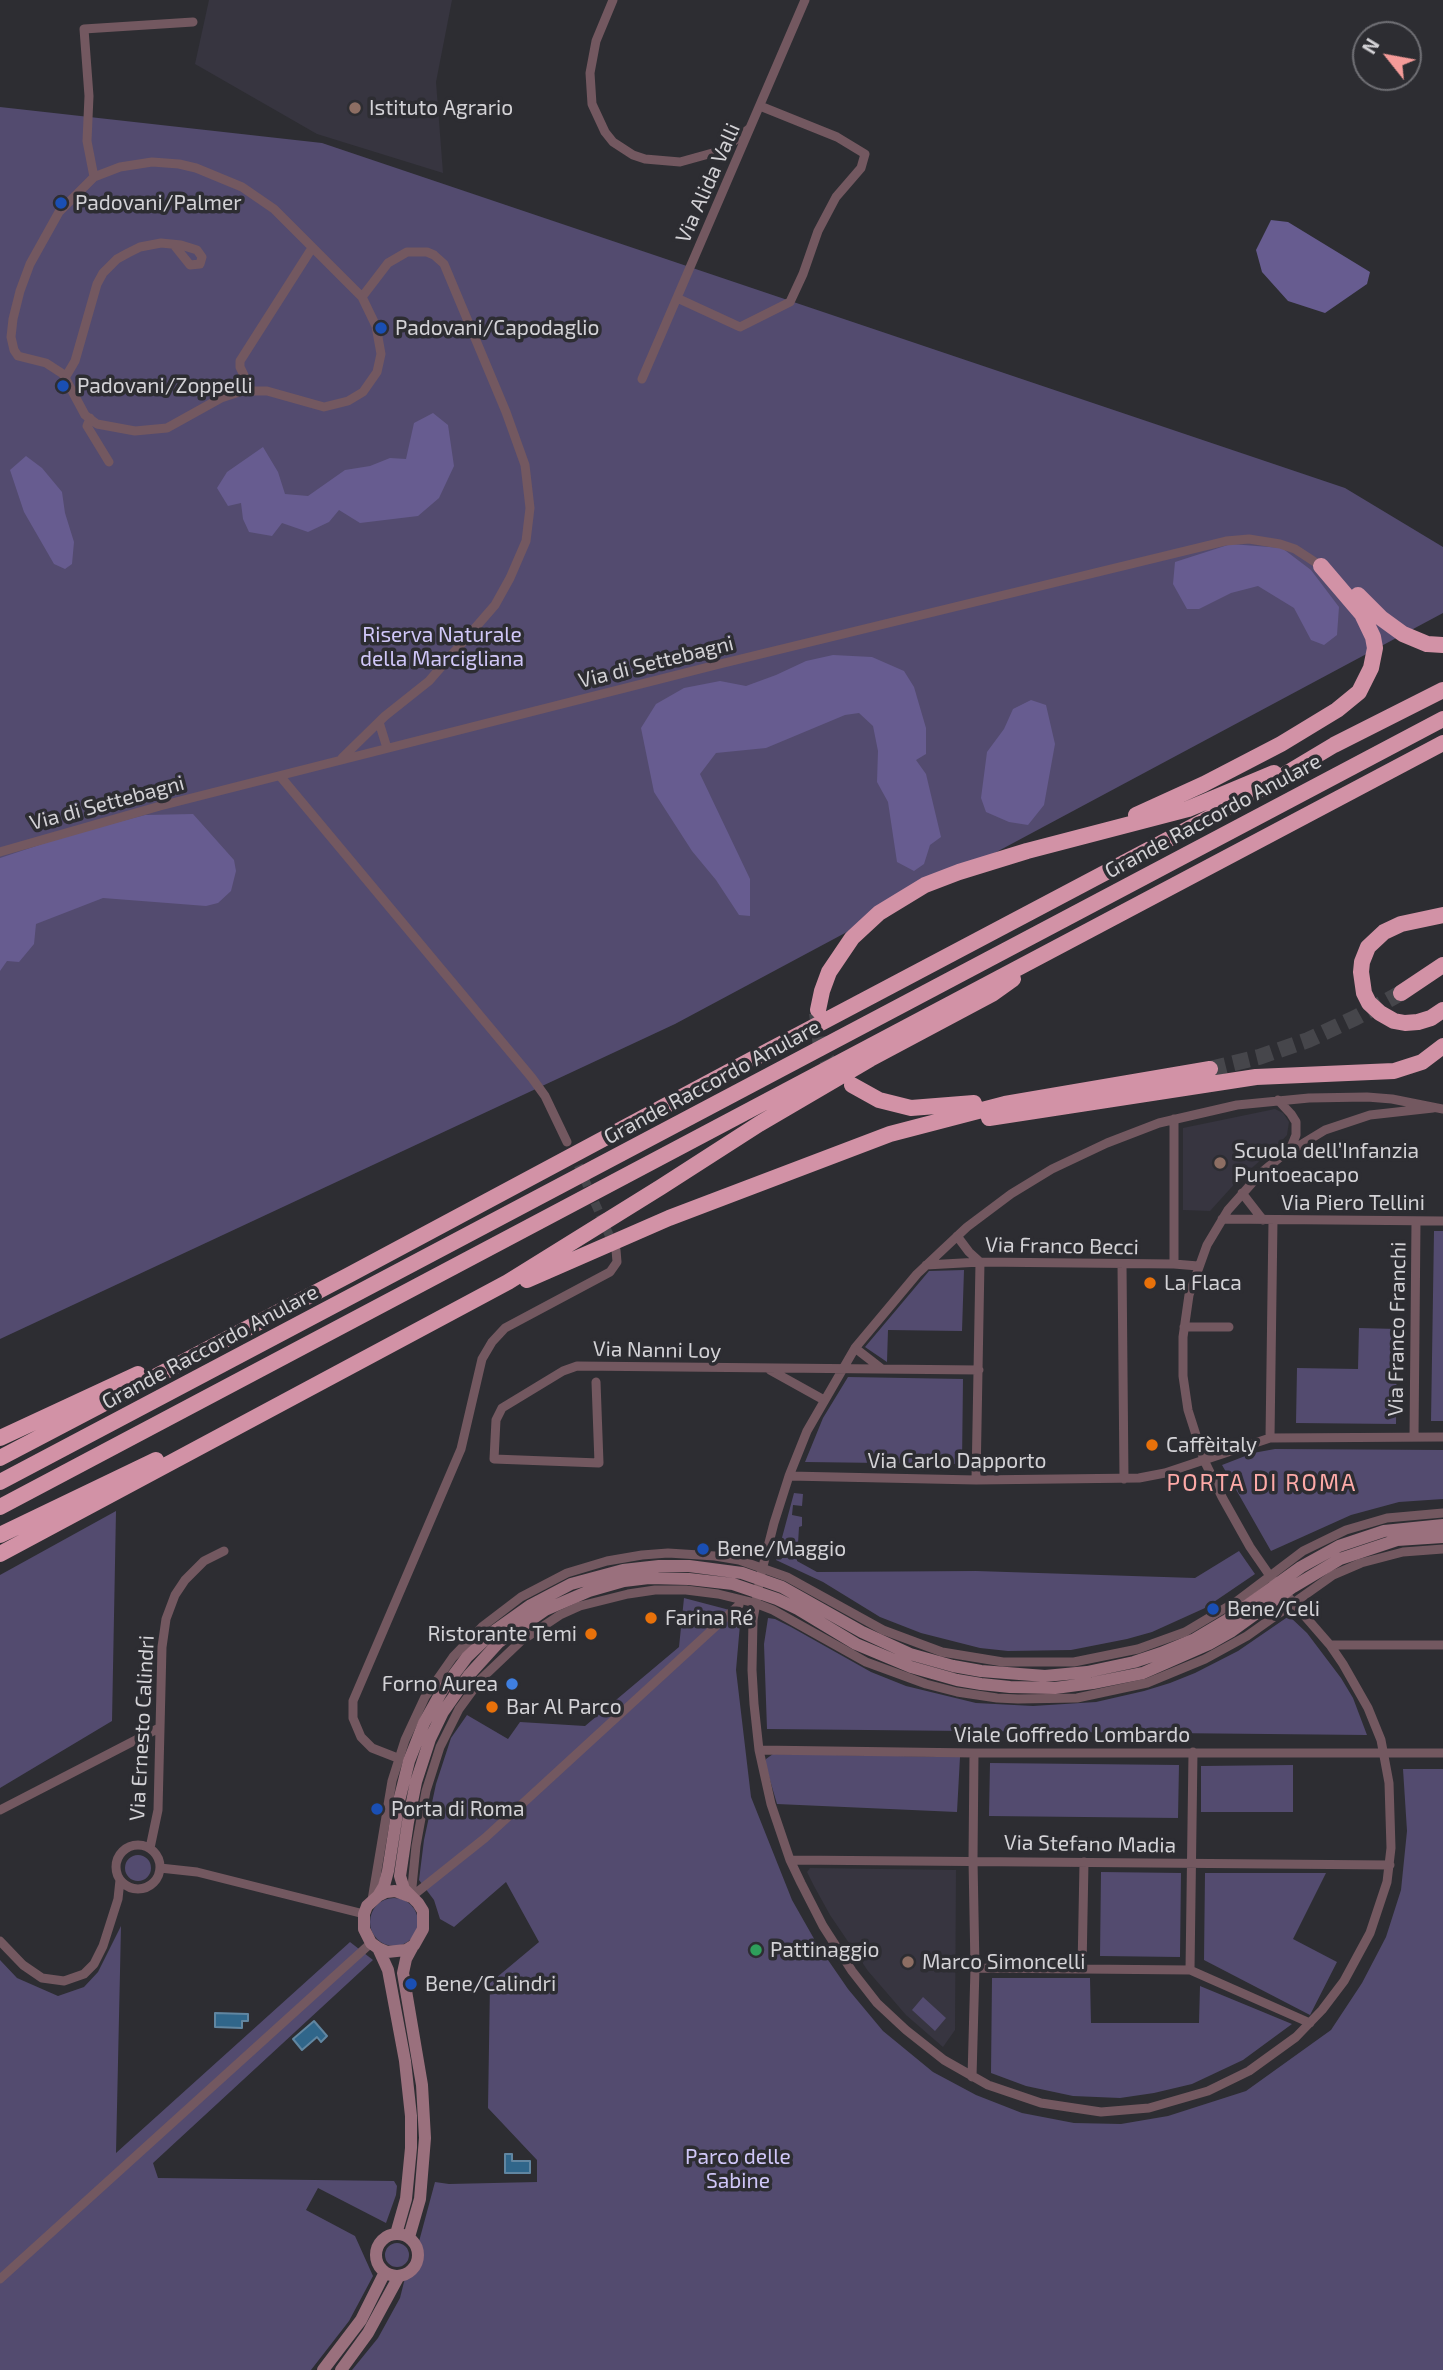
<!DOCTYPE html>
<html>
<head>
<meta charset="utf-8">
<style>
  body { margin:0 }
  #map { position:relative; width:1443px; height:2370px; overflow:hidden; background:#2d2d32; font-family:"Exo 2",sans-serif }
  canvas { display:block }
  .north { position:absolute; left:1352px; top:21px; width:70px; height:70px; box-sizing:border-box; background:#2d2d32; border:2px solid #6f6f74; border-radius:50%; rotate:301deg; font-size:19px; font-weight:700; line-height:28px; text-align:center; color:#d3d2d6 }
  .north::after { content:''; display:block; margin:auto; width:24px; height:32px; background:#f59b99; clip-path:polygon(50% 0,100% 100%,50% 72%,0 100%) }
</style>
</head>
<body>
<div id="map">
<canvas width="1443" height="2370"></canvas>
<div class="north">N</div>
</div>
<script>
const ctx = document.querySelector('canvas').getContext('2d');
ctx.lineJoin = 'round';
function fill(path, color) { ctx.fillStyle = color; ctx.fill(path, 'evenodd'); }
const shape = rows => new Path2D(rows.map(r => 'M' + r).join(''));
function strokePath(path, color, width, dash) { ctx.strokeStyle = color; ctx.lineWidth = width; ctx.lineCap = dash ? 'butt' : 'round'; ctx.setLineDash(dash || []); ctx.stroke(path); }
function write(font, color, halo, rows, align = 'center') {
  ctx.font = font + ' "Exo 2",sans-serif'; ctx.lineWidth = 7; ctx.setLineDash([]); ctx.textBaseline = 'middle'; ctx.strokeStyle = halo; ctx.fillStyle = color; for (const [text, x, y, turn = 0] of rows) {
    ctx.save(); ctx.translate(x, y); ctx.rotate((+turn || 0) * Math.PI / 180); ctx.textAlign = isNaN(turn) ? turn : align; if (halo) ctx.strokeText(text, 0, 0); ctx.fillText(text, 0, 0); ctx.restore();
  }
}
const built = shape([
  [209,0,452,0,436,82,443,173,317,134,195,64],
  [1275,1109,1283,1113,1289,1122,1287,1135,1277,1146,1239,1179,1210,1211,1183,1210,1183,1128],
  [810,1868,956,1870,955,2030,943,2047,906,2015,868,1971,830,1915,814,1886,807,1872]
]);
const green = shape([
  [0,107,322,143,1345,488,1443,547,1443,613,675,1024,0,1339],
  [1434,1231,1443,1231,1443,1421,1431,1421],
  [964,1270,962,1331,888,1330,887,1362,865,1347,929,1271],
  [1359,1328,1397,1329,1396,1424,1296,1423,1297,1368,1358,1369],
  [848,1377,963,1379,962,1464,805,1462,823,1418],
  [1275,1449,1443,1450,1443,1499,1399,1502,1351,1515,1271,1551,1222,1465,1253,1453],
  [794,1493,803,1494,802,1506,793,1505,792,1515,802,1517,802,1526,799,1527,797,1561,817,1572,976,1571,1195,1578,1239,1551,1255,1574,1205,1608,1152,1632,1127,1639,1071,1650,1008,1651,980,1648,921,1633,880,1617,823,1582,776,1560],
  [116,1511,112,1721,0,1788,0,1575],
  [684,1598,741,1613,736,1670,751,1797,792,1900,817,1944,848,1989,883,2031,933,2072,976,2095,1022,2113,1074,2123,1121,2124,1168,2116,1246,2091,1331,2030,1362,1983,1386,1937,1401,1890,1407,1831,1403,1769,1443,1769,1443,2370,352,2370,378,2338,400,2298,406,2274,417,2262,417,2249,435,2182,449,2184,537,2182,537,2160,488,2108,490,1983,539,1942,506,1882,454,1927,440,1919,434,1900,419,1880,424,1840,436,1784,451,1738,467,1715,508,1739,520,1722,585,1726,679,1647],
  [1289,1616,1307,1633,1341,1678,1353,1698,1367,1735,767,1729,764,1644,768,1618,775,1619,791,1627,871,1672,906,1686,976,1703,1033,1706,1096,1702,1144,1691,1170,1683,1195,1673,1238,1651],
  [773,1754,960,1757,957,1812,777,1804,765,1763,766,1759],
  [990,1763,1179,1765,1178,1818,989,1816],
  [1293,1765,1293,1812,1201,1812,1201,1766],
  '125 1868a13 13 0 1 1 26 0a13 13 0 1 1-26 0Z',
  [1101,1872,1181,1873,1180,1957,1100,1956],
  [1205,1873,1326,1873,1293,1939,1337,1962,1310,2015,1204,1960],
  '370 1922a24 24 0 1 1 48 0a24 24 0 1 1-48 0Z',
  [121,1926,116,2153,350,1942,373,1960,153,2163,158,2178,394,2181,397,2186,396,2195,386,2223,318,2188,306,2210,355,2236,373,2276,349,2321,311,2370,0,2370,0,1960,17,1978,58,1996,84,1987,98,1972],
  [992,1978,1090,1978,1091,2023,1199,2023,1200,1986,1292,2024,1243,2060,1192,2084,1154,2093,1120,2098,1073,2096,1026,2086,991,2073],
  [923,1997,946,2018,935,2031,912,2010],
  '385 2255a12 12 0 1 1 24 0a12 12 0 1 1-24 0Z'
]);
const forest = shape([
  [1271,220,1288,222,1370,272,1367,284,1325,313,1288,301,1262,272,1256,250],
  [433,413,448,425,454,466,439,498,418,516,360,523,339,510,329,522,308,532,282,523,272,536,249,532,243,519,241,503,228,506,217,488,227,472,263,447,278,472,285,494,308,496,345,470,370,466,390,458,406,459,414,423],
  [26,456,42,468,62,492,65,513,74,542,72,564,65,569,54,564,24,512,10,470],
  [1231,544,1282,548,1311,570,1339,607,1337,635,1324,645,1311,640,1294,608,1258,586,1231,593,1199,609,1187,609,1173,584,1175,562],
  [833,655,872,657,904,671,914,687,926,728,926,754,916,760,926,774,941,837,930,845,924,864,914,871,897,862,888,802,877,782,878,751,873,726,859,713,845,715,766,748,716,753,700,774,750,879,750,916,739,915,716,880,692,851,654,792,641,728,656,704,684,688,720,681,746,686,776,675,806,661],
  [1031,700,1046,705,1055,744,1044,805,1028,825,1009,822,986,812,981,798,987,752,1004,729,1013,709],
  [193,814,234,860,236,871,231,891,218,903,206,906,103,898,36,924,34,944,19,962,7,961,0,971,0,858,72,834,145,815]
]);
const water = shape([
  [215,2013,248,2014,248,2021,242,2021,242,2028,215,2027,215,2013],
  [314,2021,327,2036,321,2042,317,2037,302,2050,293,2039,314,2021],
  [505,2154,512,2154,512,2161,530,2161,530,2173,505,2173,505,2154]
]);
const streetTunnel = shape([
  [573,1153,614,1246]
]);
const highwayTunnel = shape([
  [817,1013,821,1047,827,1060,839,1075],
  [1210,1069,1259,1057,1308,1040,1355,1018,1401,993]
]);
const street = shape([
  [613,0,596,41,590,73,592,104,605,132,613,142,633,155,645,159,680,162,716,152,728,146,750,128],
  [152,162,179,164,196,168,242,187,274,209,362,297,376,326,381,354,377,372,363,392,348,401,324,407,267,391,242,391,221,398,167,428,135,431,97,424,85,415,63,374,46,363,18,356,14,350,11,337,13,319,20,291,30,264,59,212,94,177,120,167,152,162],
  [94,177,87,141,89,96,84,29,193,22],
  [677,298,740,327,790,302,803,274,818,231,836,197,861,168,865,154,837,137,760,106],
  [65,378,75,361,97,284,103,273,117,259,128,253,140,247,161,243,181,245,197,250,202,257,200,264,190,265,174,245],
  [642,379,805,0],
  [251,390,240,367,240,361,312,248],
  [90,418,87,426,109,462],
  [379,722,387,748],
  [342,758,385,716,429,681,495,605,510,578,526,541,530,508,525,465,506,412,444,264,434,255,427,252,407,252,388,263,362,297],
  [280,776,532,1078,545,1096,567,1142],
  [0,852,160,806,720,664,1226,541,1249,539,1280,544,1295,549,1321,566],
  [1278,1100,1291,1114,1296,1122,1296,1135,1290,1150],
  [1433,1108,1370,1115,1325,1130,1279,1158,1261,1173,1228,1210,1207,1245,1189,1295,1183,1337,1183,1376,1188,1410,1204,1460,1222,1497,1250,1547,1270,1576,1330,1645,1343,1664,1368,1708,1381,1740,1389,1783,1391,1848,1387,1882,1370,1933,1344,1981,1322,2010,1296,2037,1249,2071,1208,2091,1149,2108,1101,2112,1041,2103,988,2085,944,2060,906,2030,877,2003,852,1971,823,1926,801,1883,790,1860,771,1804,759,1750,754,1704,752,1670,753,1620,760,1578,774,1523,789,1476,807,1431,855,1348,917,1274,967,1227,1011,1194,1052,1169,1107,1143,1159,1123,1237,1105,1309,1098,1367,1097,1392,1099,1443,1109],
  [1174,1119,1174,1264],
  [1242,1193,1263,1220],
  [1222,1219,1443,1221],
  [957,1236,969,1252,980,1262],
  [1122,1264,1124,1479],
  [926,1265,980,1262,1174,1264,1198,1266],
  [1184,1327,1229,1327],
  [855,1348,882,1369],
  [770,1370,824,1400],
  [596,1382,599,1463,494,1459,496,1420,502,1408,563,1371,577,1366,979,1370],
  [1414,1437,1416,1221],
  [1270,1438,1273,1220],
  [789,1476,976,1480,1139,1478,1165,1473,1270,1438,1443,1437],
  [976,1480,980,1262],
  [1330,1645,1443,1645],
  [759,1750,974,1753,1443,1753],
  [395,1757,372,1748,361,1737,353,1718,353,1701,461,1449,482,1359,492,1342,505,1328,610,1272,617,1262,616,1250],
  [0,1810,159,1728],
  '116 1867a22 22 0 1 1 44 0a22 22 0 1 1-44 0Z',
  [150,1848,158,1810,162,1647,166,1619,175,1595,185,1580,204,1561,224,1551],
  [790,1860,1390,1865],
  [160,1868,197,1872,364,1914],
  [411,1897,416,1846,426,1791,440,1747,459,1709,481,1679,521,1641,560,1615,580,1606,628,1594,655,1590,686,1590,718,1594,755,1603,773,1610,866,1662,926,1684,957,1692,997,1698,1018,1699,1077,1698,1147,1683,1205,1659,1247,1636,1333,1575,1361,1563,1403,1552,1443,1549],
  [411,1897,485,1838,739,1605],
  [372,1900,392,1781,405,1740,425,1697,453,1657,483,1626,521,1597,567,1573,607,1561,642,1555,668,1553,715,1556,739,1560,787,1577,883,1630,942,1652,1003,1662,1074,1662,1138,1649,1185,1632,1237,1601,1303,1551,1346,1530,1387,1518,1443,1513],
  [0,1941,23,1965,42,1978,64,1981,84,1974,94,1964,103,1946,118,1899,120,1880],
  [975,1968,1190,1970,1310,2023],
  [1082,1969,1084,1862],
  [1190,1970,1193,1752],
  [972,2077,975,1968,973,1860,974,1753],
  [0,2279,371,1943]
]);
const secondary = shape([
  [378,1896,384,1886,388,1871,399,1801,409,1761,424,1723,443,1689,467,1657,493,1632,531,1605,571,1584,623,1570,659,1566,689,1566,742,1573,782,1587,862,1632,910,1654,953,1666,981,1671,1045,1676,1087,1672,1134,1662,1161,1653,1195,1639,1227,1620,1301,1567,1339,1546,1384,1531,1443,1525],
  [411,1897,395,1891,386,1892,378,1896,367,1906,364,1914,364,1929,371,1943,378,1948,387,1952,406,1950,414,1945,423,1929,423,1911,418,1903,404,1889,400,1876,408,1822,416,1782,430,1739,443,1712,469,1675,499,1642,545,1610,589,1591,624,1581,649,1578,689,1579,733,1584,777,1599,798,1609,856,1644,911,1667,957,1680,981,1684,1010,1687,1055,1688,1093,1683,1143,1673,1209,1644,1232,1631,1293,1587,1340,1559,1397,1540,1443,1537],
  [378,1948,388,1970,405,2061,411,2116,411,2148,406,2199,396,2234],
  '376 2255a21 21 0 1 1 42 0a21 21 0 1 1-42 0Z',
  [409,2237,420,2199,425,2138,422,2085,403,1973,406,1959,413,1946],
  [323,2370,361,2320,385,2272],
  [341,2370,368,2333,399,2276]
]);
const highway = shape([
  [1358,595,1381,618,1403,634,1427,644,1443,645],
  [1136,815,1204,784,1281,744,1337,710,1359,692,1371,668,1375,648,1373,637,1362,614,1321,566],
  [1443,915,1401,924,1384,932,1368,947,1362,962,1361,972,1364,993,1369,1003,1380,1013,1394,1021,1405,1023,1418,1022,1431,1018,1443,1010],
  [1401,993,1443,965],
  [818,1010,822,991,829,972,852,938,879,913,925,885,959,872,1027,851,1188,809,1274,773],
  [852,1085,879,1100,911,1108,974,1103],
  [989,1118,1256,1077,1394,1071,1422,1062,1443,1046],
  [527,1280,669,1218,890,1134,1005,1104,1210,1069],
  [0,1438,138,1374],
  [0,1458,349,1275,747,1062,1237,803,1334,745,1443,690],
  [0,1482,1443,719],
  [0,1507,1443,743],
  [0,1535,156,1460],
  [0,1554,508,1282,661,1187,759,1124,870,1059,992,994,1013,979]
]);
const markers = [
  [355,108,7,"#8d6e63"],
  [61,203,7,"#1a4fb4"],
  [381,328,7,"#1a4fb4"],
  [63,386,7,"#1a4fb4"],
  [1220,1163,7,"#8d6e63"],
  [1150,1283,7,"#e8710a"],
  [1152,1445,7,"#e8710a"],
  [703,1549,7,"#1a4fb4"],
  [1213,1609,7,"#1a4fb4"],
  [651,1618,7,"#e8710a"],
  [591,1634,7,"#e8710a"],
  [512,1684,7,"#3f7fe0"],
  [492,1707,7,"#e8710a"],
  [377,1809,7,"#1a4fb4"],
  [756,1950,7,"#2e9e5b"],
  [908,1962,7,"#8d6e63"],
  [411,1984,7,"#1a4fb4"]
];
const poiNames = [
  ["Istituto Agrario",369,108],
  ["Padovani/Palmer",75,203],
  ["Padovani/Capodaglio",395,328],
  ["Padovani/Zoppelli",77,386],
  ["Scuola dell’Infanzia",1234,1151],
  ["Puntoeacapo",1234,1175],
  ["La Flaca",1164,1283],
  ["Caffèitaly",1166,1445],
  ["Bene/Maggio",717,1549],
  ["Bene/Celi",1227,1609],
  ["Farina Ré",665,1618],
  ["Ristorante Temi",577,1634,"right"],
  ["Forno Aurea",498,1684,"right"],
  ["Bar Al Parco",506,1707],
  ["Porta di Roma",391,1809],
  ["Pattinaggio",770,1950],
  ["Marco Simoncelli",922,1962],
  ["Bene/Calindri",425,1984]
];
const streetNames = [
  ["Via Alida Valli",708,183,-66],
  ["Via di Settebagni",656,662,-14],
  ["Via di Settebagni",107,803,-15],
  ["Grande Raccordo Anulare",1213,816,-28],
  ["Grande Raccordo Anulare",712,1082,-28],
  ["Via Piero Tellini",1353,1203],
  ["Via Franco Becci",1062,1246,1],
  ["Via Franco Franchi",1397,1329,-89],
  ["Grande Raccordo Anulare",210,1347,-28],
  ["Via Nanni Loy",657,1350,1],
  ["Via Carlo Dapporto",957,1461],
  ["Via Ernesto Calindri",142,1728,-87],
  ["Viale Goffredo Lombardo",1072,1735],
  ["Via Stefano Madia",1090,1844,1]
];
const parkNames = [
  ["Riserva Naturale",442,635],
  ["della Marcigliana",442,659],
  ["Parco delle",738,2157],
  ["Sabine",738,2181]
];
const neighbourhoodNames = [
  ["PORTA DI ROMA",1262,1483]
];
fill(built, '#373540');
fill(green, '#534b6f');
fill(forest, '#675c90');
fill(water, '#30668a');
strokePath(water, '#6186a1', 2);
strokePath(streetTunnel, '#46464b', 9, [9, 4.5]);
strokePath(highwayTunnel, '#46464b', 16, [16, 8]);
strokePath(street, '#735860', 9);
strokePath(secondary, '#9a707d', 12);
strokePath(highway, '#d292a6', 16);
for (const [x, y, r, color] of markers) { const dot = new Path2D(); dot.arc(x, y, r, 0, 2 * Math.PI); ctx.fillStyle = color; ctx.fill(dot); strokePath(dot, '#2d2d32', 2.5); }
write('21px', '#d3d2d6', '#2d2d32', poiNames, 'left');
write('21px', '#d3d2d6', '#2d2d32', streetNames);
write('21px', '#d0c7f8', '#2d2d32', parkNames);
ctx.letterSpacing = '2px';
write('23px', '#feaaa8', '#2d2d32', neighbourhoodNames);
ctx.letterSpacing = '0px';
</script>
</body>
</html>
